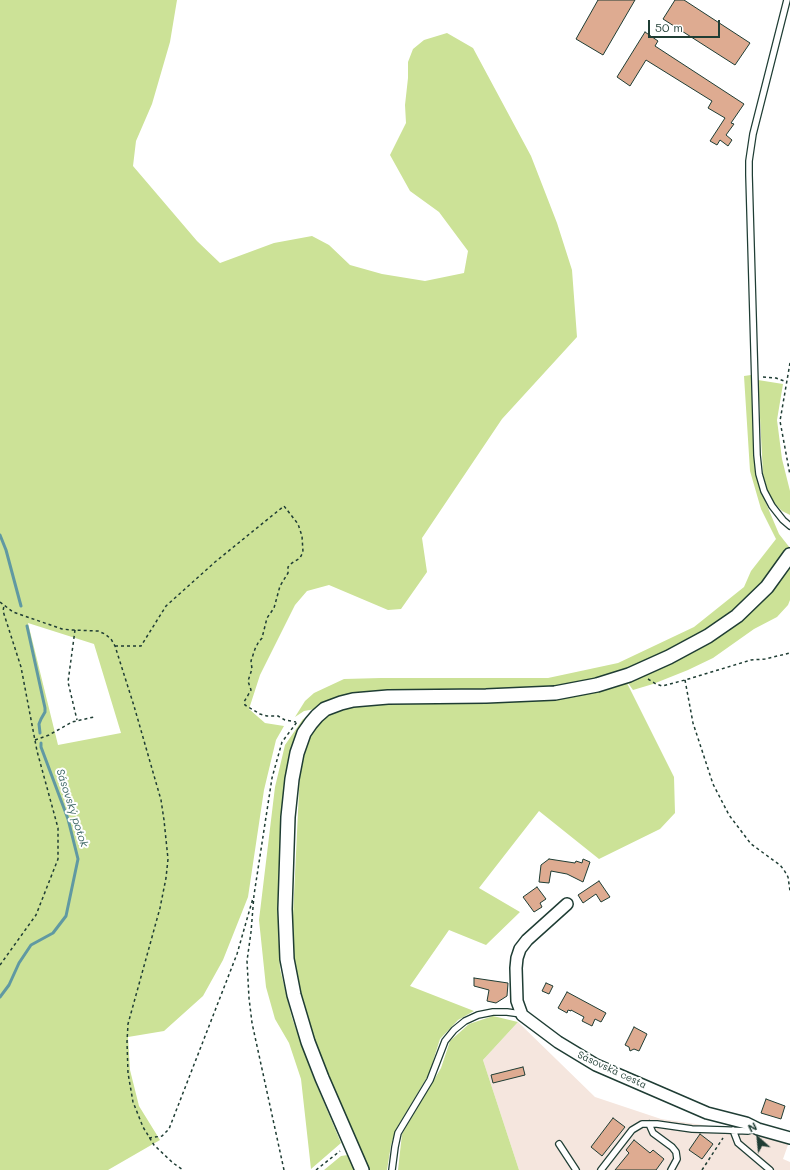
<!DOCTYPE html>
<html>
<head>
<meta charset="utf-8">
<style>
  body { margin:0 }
  #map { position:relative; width:790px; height:1170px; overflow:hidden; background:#fff; font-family:Mali,sans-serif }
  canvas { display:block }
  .north { position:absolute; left:738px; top:1118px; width:40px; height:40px; -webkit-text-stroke:3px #fff; paint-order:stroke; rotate:333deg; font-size:11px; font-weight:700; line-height:16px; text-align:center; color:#1f3d34 }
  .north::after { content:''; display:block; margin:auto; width:14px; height:18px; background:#1f3d34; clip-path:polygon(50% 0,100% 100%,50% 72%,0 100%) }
  .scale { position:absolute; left:648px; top:20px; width:72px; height:18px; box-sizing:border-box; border:2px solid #1f3d34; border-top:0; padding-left:5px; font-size:12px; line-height:14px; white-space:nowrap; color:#1f3d34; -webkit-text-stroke:3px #fff; paint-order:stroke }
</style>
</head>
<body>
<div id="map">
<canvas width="790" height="1170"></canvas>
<div class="north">N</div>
<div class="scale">50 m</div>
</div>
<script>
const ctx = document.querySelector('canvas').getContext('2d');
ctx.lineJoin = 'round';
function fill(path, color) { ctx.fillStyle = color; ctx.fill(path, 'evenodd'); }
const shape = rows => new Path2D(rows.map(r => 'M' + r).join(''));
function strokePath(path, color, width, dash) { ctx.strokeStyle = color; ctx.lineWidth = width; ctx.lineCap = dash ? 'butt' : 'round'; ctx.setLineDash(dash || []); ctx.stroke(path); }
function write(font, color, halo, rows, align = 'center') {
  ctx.font = font + ' Mali,sans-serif'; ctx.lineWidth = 4; ctx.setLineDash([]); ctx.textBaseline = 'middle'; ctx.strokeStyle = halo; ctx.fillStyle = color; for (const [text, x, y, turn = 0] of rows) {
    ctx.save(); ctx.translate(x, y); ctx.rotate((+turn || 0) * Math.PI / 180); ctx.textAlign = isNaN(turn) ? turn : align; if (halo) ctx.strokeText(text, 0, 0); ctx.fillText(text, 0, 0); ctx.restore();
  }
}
const built = shape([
  [518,1022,595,1097,661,1119,730,1129,789,1142,783,1159,790,1162,790,1170,519,1170,483,1060]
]);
const green = shape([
  [0,0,177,0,170,42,152,104,136,141,133,166,197,241,220,263,274,243,312,236,329,245,350,265,382,274,425,281,464,273,468,251,439,212,410,191,390,155,406,123,405,105,408,78,408,62,413,49,424,40,447,33,473,48,531,156,557,223,572,270,577,337,502,419,422,538,427,572,401,609,388,610,329,585,307,591,295,605,260,675,249,709,265,723,284,726,276,740,264,790,248,897,223,960,203,996,164,1031,128,1037,130,1070,139,1106,160,1140,108,1170,0,1170],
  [28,623,94,644,121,733,58,745],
  [751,375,756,474,760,489,779,534,790,548,771,575,727,618,696,637,629,670,591,681,559,687,326,702,315,709,304,711,295,717,305,701,314,693,344,679,381,678,548,678,618,663,694,627,744,587,751,571,776,539,761,509,750,471,744,376],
  [758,380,783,384,777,420,782,459,790,491,790,515,782,511,774,503,767,490,763,474],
  [790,564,790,600,788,605,777,617,754,629,713,658,688,670,653,684,633,690,628,683,710,641],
  [627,683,674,777,675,813,660,829,599,859,539,811,479,888,520,912,486,945,449,930,410,986,474,1011,458,1020,440,1039,429,1074,396,1129,391,1145,387,1170,367,1170,321,1060,295,978,292,937,300,770,306,744,318,721,331,712,353,706,386,703,535,701,570,696],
  [306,718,293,743,285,779,278,920,280,969,292,1018,312,1074,341,1143,311,1169,301,1079,289,1043,275,1019,266,987,259,920,275,787,285,745,303,719],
  [493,1016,518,1022,483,1060,519,1170,398,1170,402,1134,441,1068,450,1041,469,1024],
  [348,1155,354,1170,324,1170,341,1156]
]);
const stream = shape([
  [0,535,6,550,21,606],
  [27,626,45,708,45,712,41,719,39,724,40,733],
  [0,997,9,985,19,963,31,945,53,933,66,916,78,859,68,819,41,747,41,743]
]);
const building = shape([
  [598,0,635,0,603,55,576,39,598,0],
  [675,0,684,0,750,43,735,65,663,19,675,0],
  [645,32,658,41,655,46,744,104,731,123,734,124,726,135,732,140,728,146,720,140,717,145,710,141,725,118,708,108,712,101,646,60,630,86,617,77,645,32],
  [549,859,575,863,576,861,582,863,583,859,590,862,583,882,567,874,551,871,549,883,539,882,541,865,549,859],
  [599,881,610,897,601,902,596,894,583,903,578,895,599,881],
  [537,887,546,899,540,903,542,907,534,912,523,897,537,887],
  [474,978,508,983,507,996,496,1003,487,1001,489,990,474,986,474,978],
  [546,983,553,986,549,994,542,991,546,983],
  [567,992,606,1013,601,1022,595,1019,592,1026,582,1021,584,1017,571,1010,571,1011,568,1010,567,1013,558,1008,567,992],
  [634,1027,647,1034,639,1051,634,1049,630,1051,629,1047,625,1045,634,1027],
  [523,1067,525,1075,493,1083,491,1075,523,1067],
  [766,1099,785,1106,781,1119,761,1113,766,1099],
  [613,1118,625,1127,602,1156,591,1147,613,1118],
  [700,1134,713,1144,702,1159,689,1150,700,1134],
  [634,1140,650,1153,653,1150,664,1159,656,1170,615,1170,629,1153,626,1150,634,1140]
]);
const path = shape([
  [790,363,780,421,790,475],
  [763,377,776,378,787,382],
  [0,602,13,612,62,629,72,630,98,631,105,634,111,639,115,646,134,706,161,800,164,820,168,859,166,878,160,908,128,1024,127,1042,128,1073,133,1102,143,1127,154,1145,173,1163,183,1170],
  [75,630,68,682,77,720],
  [115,646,141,646,166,606,215,562,284,506,298,524,302,536,303,552,300,558,292,563,288,567,288,573,280,586,274,608,267,618,262,638,258,643,255,649,251,661,252,669,248,681,251,690,244,702,245,705,260,714,267,716,278,716,285,720,296,722],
  [648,679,656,684,662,686,685,680,751,660,765,659,790,653],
  [685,680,693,723,713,784,729,815,751,844,780,865,784,870,788,877,790,891],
  [35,740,49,735,72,722,94,717],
  [0,965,36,915,58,859,58,828,37,751,21,667,3,611,4,606],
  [149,1138,162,1136,169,1129,237,954,253,898],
  [284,1170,252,1023,249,998,247,961,251,932,254,895,272,778,282,742,297,722],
  [316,1170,340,1151],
  [702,1170,723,1138]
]);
const service = shape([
  [787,0,753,134,749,161,749,175,757,455,759,474,764,491,772,506,783,520,790,526],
  [649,1124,653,1133,672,1147,676,1152,677,1159,671,1170],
  [733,1130,738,1143,770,1170],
  [559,1144,576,1170],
  [392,1170,395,1147,398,1133,430,1080,445,1041,454,1030,465,1021,478,1015,493,1012,507,1012,521,1014],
  [601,1170,632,1130,642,1124,657,1124,692,1129,725,1130,748,1131,755,1129]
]);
const minor = shape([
  [567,904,527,940,520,949,517,958,516,968,517,1001,522,1015,558,1042,596,1065,707,1113,746,1123,758,1129,790,1138]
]);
const tertiary = shape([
  [362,1170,322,1078,308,1042,294,995,287,959,285,909,288,817,292,779,297,753,304,733,311,723,317,716,325,709,341,703,353,700,388,697,486,696,555,693,597,685,629,675,669,657,708,636,737,616,767,587,790,555]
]);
const streetNames = [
  ["Sásovská cesta",612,1070,25]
];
const waterNames = [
  ["Sásovský potok",72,808,72]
];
fill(built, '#f5e6de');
fill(green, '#cce297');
strokePath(stream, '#6099a2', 3);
fill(building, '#deab91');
strokePath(building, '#1f3d34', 1);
strokePath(service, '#1f3d34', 8);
strokePath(minor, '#1f3d34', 14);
strokePath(tertiary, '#1f3d34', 16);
strokePath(path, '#1f3d34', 1.5, [3, 3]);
strokePath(service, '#fff', 5.5);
strokePath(minor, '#fff', 11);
strokePath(tertiary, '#fff', 13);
write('10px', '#1f3d34', '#fff', streetNames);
write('italic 11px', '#3a6462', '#fff', waterNames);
</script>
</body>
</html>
